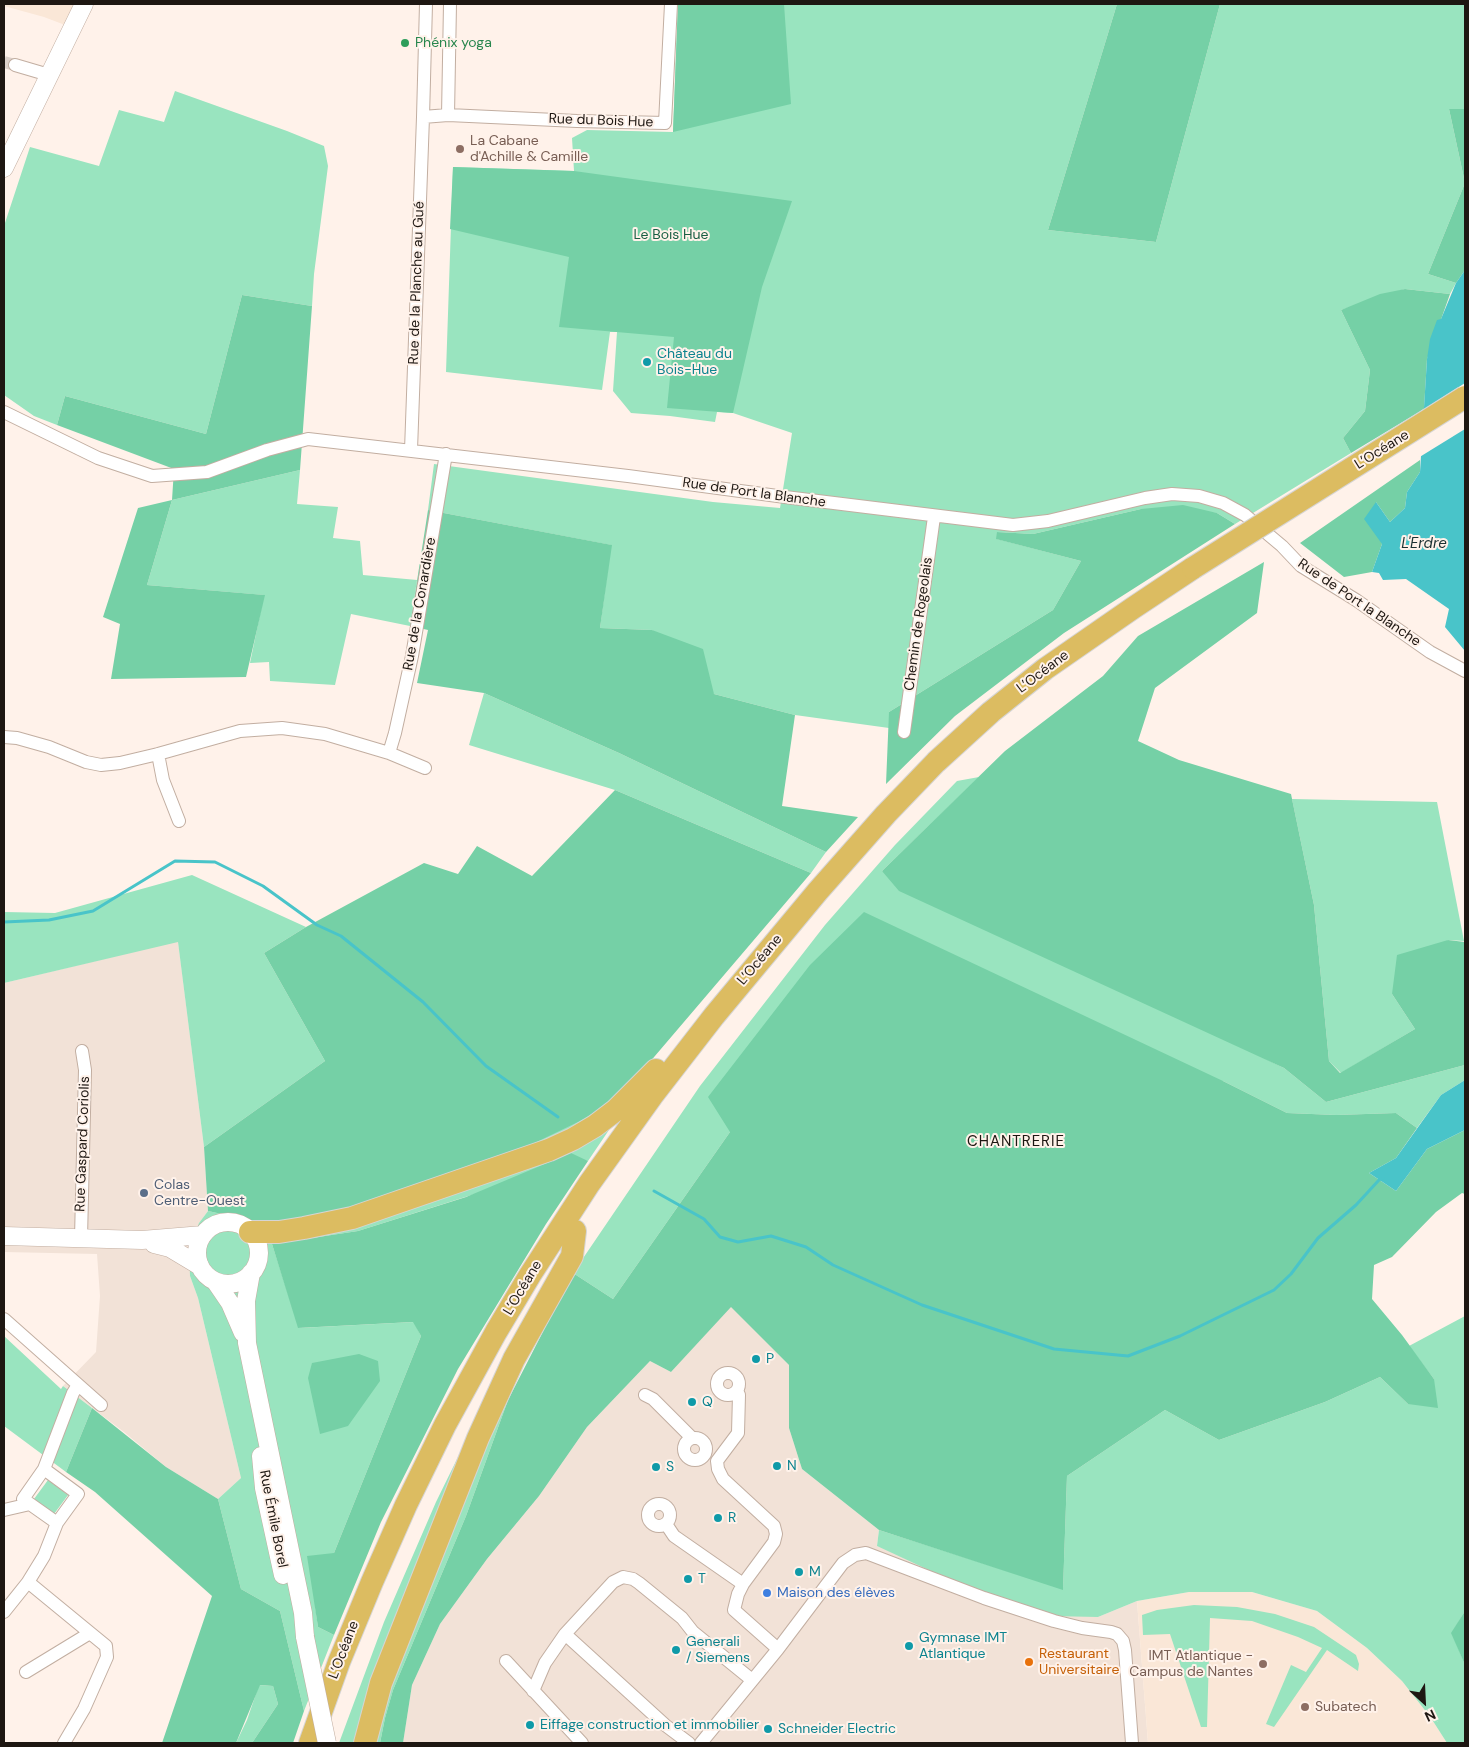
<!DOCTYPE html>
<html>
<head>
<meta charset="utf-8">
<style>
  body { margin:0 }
  #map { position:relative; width:1469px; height:1747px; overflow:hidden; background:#fff2ea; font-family:"DM Sans",sans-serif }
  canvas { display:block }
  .frame { position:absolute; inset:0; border:5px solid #1e1712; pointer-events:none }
  .north { position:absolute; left:1399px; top:1677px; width:50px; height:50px; -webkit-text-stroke:4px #fff2ea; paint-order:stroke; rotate:155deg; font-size:14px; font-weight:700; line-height:20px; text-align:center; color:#1e1712 }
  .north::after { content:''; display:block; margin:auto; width:18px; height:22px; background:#1e1712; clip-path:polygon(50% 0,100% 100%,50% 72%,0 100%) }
</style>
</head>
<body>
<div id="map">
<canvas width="1469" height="1747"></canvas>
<div class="frame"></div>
<div class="north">N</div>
</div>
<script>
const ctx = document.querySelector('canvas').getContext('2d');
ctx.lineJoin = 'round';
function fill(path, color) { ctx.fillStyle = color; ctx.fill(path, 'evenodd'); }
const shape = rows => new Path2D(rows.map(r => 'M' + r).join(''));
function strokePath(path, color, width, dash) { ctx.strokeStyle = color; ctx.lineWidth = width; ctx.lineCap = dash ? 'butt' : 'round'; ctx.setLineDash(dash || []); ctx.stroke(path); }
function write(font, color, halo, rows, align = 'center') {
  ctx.font = font + ' "DM Sans",sans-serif'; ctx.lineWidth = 4; ctx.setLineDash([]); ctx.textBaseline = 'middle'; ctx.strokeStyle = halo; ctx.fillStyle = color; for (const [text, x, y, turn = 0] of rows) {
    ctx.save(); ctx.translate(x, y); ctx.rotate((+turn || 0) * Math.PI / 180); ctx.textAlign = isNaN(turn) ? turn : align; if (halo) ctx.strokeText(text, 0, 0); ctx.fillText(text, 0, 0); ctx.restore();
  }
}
const built = shape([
  [178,941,204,1147,208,1211,199,1223,190,1276,198,1298,241,1478,218,1499,166,1467,124,1432,63,1386,96,1352,100,1296,97,1254,4,1252,4,983],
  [731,1306,789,1365,789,1428,802,1469,879,1530,877,1546,1098,1617,1137,1601,1148,1743,403,1743,412,1685,440,1624,487,1559,539,1496,587,1427,650,1361,671,1372]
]);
const education = shape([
  [4,4,75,4,65,25,44,17,4,6],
  [1189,1592,1252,1592,1317,1611,1367,1648,1402,1681,1431,1718,1447,1743,1148,1743,1137,1601]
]);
const green = shape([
  [678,4,1117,4,1048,230,1156,242,1220,4,1465,4,1465,109,1449,109,1465,183,1428,274,1456,283,1450,294,1405,289,1341,310,1370,370,1365,411,1343,438,1351,453,1235,524,1217,513,1141,509,1033,534,997,532,997,539,1081,561,1053,610,889,712,889,728,795,715,714,694,652,630,600,628,611,545,428,510,434,464,713,502,780,508,792,433,733,413,717,412,715,422,670,416,631,413,613,391,617,332,610,332,602,390,446,372,453,167,574,171,572,138,587,130,673,132],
  [175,91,287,131,324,146,328,166,314,274,312,306,242,295,206,434,65,396,57,425,34,416,4,395,4,226,30,147,99,166,119,110,164,122],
  [300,470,297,504,338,507,333,538,360,541,363,575,417,580,410,626,351,614,335,685,270,681,269,662,250,663,264,595,147,585,172,500],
  [484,693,619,753,826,852,811,873,615,790,469,745],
  [979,777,882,871,1284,1068,1326,1102,1465,1065,1465,1080,1441,1095,1417,1128,1396,1113,1336,1115,1287,1113,1223,1081,730,1132,613,1299,573,1273,700,1086,825,925,895,845,957,781],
  [1292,799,1437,802,1464,941,1448,940,1392,994,1415,1029,1341,1073,1329,1061,1314,905],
  [192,875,306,927,264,953,325,1061,204,1147,178,942,4,983,4,912,55,913],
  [606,1105,613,1124,588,1161,582,1160,358,1231,272,1244,299,1328,414,1322,421,1336,334,1553,315,1605,318,1627,334,1635,304,1711,280,1611,241,1589,218,1499,241,1478,198,1298,190,1276,189,1248,199,1223,208,1211,249,1220],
  [1465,1316,1465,1611,1452,1633,1465,1665,1465,1743,1447,1743,1431,1718,1402,1681,1367,1648,1317,1611,1252,1592,1189,1592,1137,1601,1098,1617,1050,1616,959,1584,877,1546,879,1530,1063,1589,1067,1476,1165,1410,1219,1440,1325,1402,1380,1377,1408,1404,1434,1379,1409,1346],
  [4,1336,61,1389,63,1386,92,1408,66,1472,4,1426],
  [508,1400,466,1516,393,1690,385,1718,380,1743,339,1743,384,1622,436,1502,483,1406],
  [48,1480,68,1495,54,1514,34,1499],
  [1194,1605,1237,1607,1275,1614,1314,1627,1356,1655,1359,1664,1358,1671,1327,1650,1274,1727,1266,1724,1291,1665,1306,1672,1322,1648,1298,1637,1252,1621,1210,1618,1207,1727,1201,1727,1170,1634,1143,1635,1142,1615,1157,1610],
  [259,1685,273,1686,278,1704,252,1743,236,1743,247,1720]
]);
const forest = shape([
  [678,4,784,4,791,104,673,132],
  [1117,4,1220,4,1156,242,1048,230],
  [1449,109,1465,109,1465,270,1456,283,1428,274,1465,183],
  [453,167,574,171,792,201,762,287,733,413,667,408,674,337,559,327,569,257,450,229],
  [1405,289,1450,294,1427,359,1424,409,1351,453,1343,438,1365,411,1370,370,1341,310,1380,294],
  [242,295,312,306,300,470,172,500,147,585,265,595,246,677,111,679,120,624,103,617,138,508,172,500,174,469,57,425,65,396,206,434],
  [1420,460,1420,472,1407,492,1405,508,1390,522,1376,502,1382,544,1372,572,1344,577,1300,543],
  [1183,505,1217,513,1235,524,1064,633,955,716,886,784,889,712,1053,610,1081,561,996,539,997,532,1033,534,1141,509],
  [428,510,612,545,600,628,652,630,703,649,714,694,795,715,782,806,858,817,826,852,619,753,484,693,417,683,428,630,410,626],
  [1264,562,1257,613,1155,688,1138,741,1179,760,1291,794,1314,905,1329,1061,1340,1073,1415,1029,1392,994,1397,955,1448,940,1465,942,1465,1065,1326,1102,1284,1068,899,891,882,871,1005,751,1103,676,1138,636],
  [615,790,811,873,643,1070,607,1105,578,1122,520,1150,337,1212,274,1222,249,1220,208,1211,204,1147,325,1061,264,953,306,927,424,863,458,874,477,846,532,876],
  [864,912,1223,1081,1287,1113,1336,1115,1396,1113,1417,1128,1396,1158,1369,1173,1396,1191,1427,1149,1465,1130,1465,1194,1462,1193,1436,1212,1392,1257,1374,1265,1372,1299,1402,1335,1434,1379,1438,1408,1408,1404,1380,1377,1325,1402,1219,1440,1165,1410,1067,1476,1063,1590,879,1530,802,1469,789,1428,789,1365,731,1307,671,1372,650,1361,587,1427,539,1496,487,1559,440,1624,412,1685,403,1743,380,1743,385,1718,393,1690,466,1516,508,1400,573,1273,613,1299,730,1132,708,1097,810,965],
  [571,1153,588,1161,546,1224,458,1369,381,1522,334,1635,318,1627,307,1556,334,1553,421,1336,413,1322,298,1328,272,1244,358,1231,466,1197],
  [359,1354,378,1361,380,1381,348,1426,320,1434,308,1378,312,1363],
  [92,1408,166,1467,218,1499,241,1589,280,1611,304,1711,293,1743,252,1743,278,1704,273,1686,260,1685,236,1743,162,1743,212,1596,95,1492,66,1472],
  [1465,1611,1465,1665,1451,1633]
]);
const water = shape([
  [1465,270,1465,651,1445,627,1449,609,1406,579,1383,580,1379,573,1372,572,1382,544,1364,519,1376,502,1390,522,1405,508,1407,492,1420,472,1427,359,1430,339,1437,320,1441,319,1456,283],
  [1465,1080,1465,1130,1427,1149,1396,1191,1369,1173,1396,1158,1441,1095]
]);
const pier = shape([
  [1465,383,1465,429,1418,458,1421,411]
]);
const stream = shape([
  [4,922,49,920,93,911,175,861,215,862,263,886,317,925,341,936,423,1002,486,1066,558,1117],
  [654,1191,704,1219,720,1237,738,1242,771,1236,806,1247,833,1265,922,1305,1054,1349,1128,1356,1180,1336,1274,1290,1291,1274,1318,1238,1356,1205,1379,1180,1383,1178]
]);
const streetTunnel = shape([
  [4,62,15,65]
]);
const street = shape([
  [426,4,423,117,448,115,577,121,665,123,671,4],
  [15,65,49,75],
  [448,115,450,4],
  [4,412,98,458,152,476,207,472,267,450,308,439,628,476,785,497,1013,525,1048,521,1145,498,1172,494,1199,496,1223,503,1245,515,1282,546,1301,566,1356,600,1430,652,1465,671],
  [411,450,423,117],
  [904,732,934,517],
  [4,737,17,738,49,747,86,762,101,765,120,763,158,754,240,731,282,728,325,734,389,753,425,768],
  [389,753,395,733,412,656,446,454],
  [158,754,163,780,179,821],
  [81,1238,85,1070,82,1051],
  [4,1319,101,1405],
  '717 1384a11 11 0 1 1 22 0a11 11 0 1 1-22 0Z',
  [737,1391,739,1395,738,1433,717,1461,718,1469,723,1479,774,1526,776,1534,774,1542,743,1584,738,1594,734,1610,778,1649],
  [645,1395,653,1399,692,1438],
  '684 1449a11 11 0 1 1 22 0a11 11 0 1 1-22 0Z',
  [44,1469,73,1393,78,1385],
  '648 1515a11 11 0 1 1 22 0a11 11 0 1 1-22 0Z',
  [4,1510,30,1504],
  [666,1524,674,1536,743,1584],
  [28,1582,106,1646,107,1657,84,1709,64,1743],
  [4,1612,28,1582,44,1556,57,1523,78,1494,44,1469,23,1499,57,1523],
  [565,1634,665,1725,689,1743],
  [506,1661,582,1743],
  [26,1672,90,1633],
  [533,1691,545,1663,565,1634,613,1582,623,1577,633,1579,639,1583,682,1618,693,1632,752,1680],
  [701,1743,778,1649,843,1563,855,1555,866,1553,984,1598,1054,1621,1082,1628,1111,1632,1117,1634,1123,1641,1125,1650,1132,1743]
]);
const secondary = shape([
  [4,168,84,4],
  '197 1253a31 31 0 1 1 62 0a31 31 0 1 1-62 0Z',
  [4,1236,142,1240,203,1235],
  [154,1244,170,1248,200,1266],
  [251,1273,246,1301,247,1343,303,1613,305,1637],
  [215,1281,230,1303,243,1333],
  [261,1456,264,1488,283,1575]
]);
const highway = shape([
  [250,1232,279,1232,304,1228,352,1218,549,1150,573,1139,595,1126,616,1110,656,1070],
  [310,1743,339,1662,372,1582,406,1505,445,1425,496,1332,530,1275,589,1184,652,1096,714,1016,818,891,886,814,936,762,991,712,1045,669,1133,608,1193,568],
  [365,1743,381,1683,478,1438,514,1359,572,1256,575,1231]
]);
const secondaryBridge = shape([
  [305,1637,327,1743]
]);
const highwayBridge = shape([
  [1193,568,1465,397]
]);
const markers = [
  [405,43,5,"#2e9e5b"],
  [460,149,5,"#8d6e63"],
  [647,362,5,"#0f9aa8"],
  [144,1193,5,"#5c6f8a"],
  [756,1359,5,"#0f9aa8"],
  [692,1402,5,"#0f9aa8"],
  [777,1466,5,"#0f9aa8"],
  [656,1467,5,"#0f9aa8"],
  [718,1518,5,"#0f9aa8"],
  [799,1572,5,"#0f9aa8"],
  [688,1579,5,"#0f9aa8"],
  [767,1593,5,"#3f7fe0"],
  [909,1646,5,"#0f9aa8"],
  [676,1650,5,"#0f9aa8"],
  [1029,1662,5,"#e8710a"],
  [1263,1664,5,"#8d6e63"],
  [1305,1707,5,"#8d6e63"],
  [530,1725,5,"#0f9aa8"],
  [768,1729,5,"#0f9aa8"]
];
const leisureNames = [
  ["Phénix yoga",415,43]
];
const streetNames = [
  ["Rue du Bois Hue",601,121,2],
  ["Rue de la Planche au Gué",417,283,-88],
  ["L’Océane",1382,450,-32],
  ["Rue de Port la Blanche",754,493,8],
  ["Rue de Port la Blanche",1359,603,34],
  ["Rue de la Conardière",420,604,-80],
  ["Chemin de Rogeolais",919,624,-82],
  ["L’Océane",1043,672,-37],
  ["L’Océane",760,960,-50],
  ["Rue Gaspard Coriolis",83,1144,-88],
  ["L’Océane",523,1288,-59],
  ["Rue Émile Borel",273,1519,79],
  ["L’Océane",344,1650,-69]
];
const educationNames = [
  ["La Cabane",470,141],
  ["d'Achille & Camille",470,157],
  ["IMT Atlantique -",1253,1656,"right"],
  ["Campus de Nantes",1253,1672,"right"],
  ["Subatech",1315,1707]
];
const parkNames = [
  ["Le Bois Hue",671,235]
];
const cultureNames = [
  ["Château du",657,354],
  ["Bois-Hue",657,370],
  ["P",766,1359],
  ["Q",702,1402],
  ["N",787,1466],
  ["S",666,1467],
  ["R",728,1518],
  ["M",809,1572],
  ["T",698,1579],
  ["Gymnase IMT",919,1638],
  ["Atlantique",919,1654],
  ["Generali",686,1642],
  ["/ Siemens",686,1658],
  ["Eiffage construction et immobilier",540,1725],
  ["Schneider Electric",778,1729]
];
const serviceNames = [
  ["Colas",154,1185],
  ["Centre-Ouest",154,1201]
];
const shopNames = [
  ["Maison des élèves",777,1593]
];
const foodNames = [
  ["Restaurant",1039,1654],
  ["Universitaire",1039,1670]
];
const waterNames = [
  ["L'Erdre",1424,544]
];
const neighbourhoodNames = [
  ["CHANTRERIE",1016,1142]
];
fill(built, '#f2e2d7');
fill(education, '#fae7d7');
fill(green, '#99e4bf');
fill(forest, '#75d0a6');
fill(water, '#49c4c9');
fill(pier, '#fff2ea');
strokePath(stream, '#49c4c9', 3);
strokePath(streetTunnel, '#ddd1ca', 12, [12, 6]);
strokePath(street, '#c2aea1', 14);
strokePath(secondary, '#c2aea1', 19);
strokePath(highway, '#d6d5d4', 24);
strokePath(street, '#fff', 12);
strokePath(secondary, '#fff', 18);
strokePath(highway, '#dcbc61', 22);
strokePath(secondaryBridge, '#c2aea1', 19, []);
strokePath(highwayBridge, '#d6d5d4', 24, []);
strokePath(secondaryBridge, '#fff', 18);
strokePath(highwayBridge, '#dcbc61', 22);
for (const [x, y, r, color] of markers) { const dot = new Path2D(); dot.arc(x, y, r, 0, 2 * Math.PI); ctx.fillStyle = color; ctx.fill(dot); strokePath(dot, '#fff2ea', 2); }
write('14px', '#27864d', '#fff2ea', leisureNames, 'left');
write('14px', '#1e1712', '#fff2ea', streetNames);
write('14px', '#785e54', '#fff2ea', educationNames, 'left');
write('14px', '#185e43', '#fff2ea', parkNames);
write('14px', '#0d838f', '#fff2ea', cultureNames, 'left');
write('14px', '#4e5e75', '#fff2ea', serviceNames, 'left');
write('14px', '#366cbe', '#fff2ea', shopNames, 'left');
write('14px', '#c56008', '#fff2ea', foodNames, 'left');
write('italic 15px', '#1b3132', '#fff2ea', waterNames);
ctx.letterSpacing = '1px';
write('15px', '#1e1712', '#fff2ea', neighbourhoodNames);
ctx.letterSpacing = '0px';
</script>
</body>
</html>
